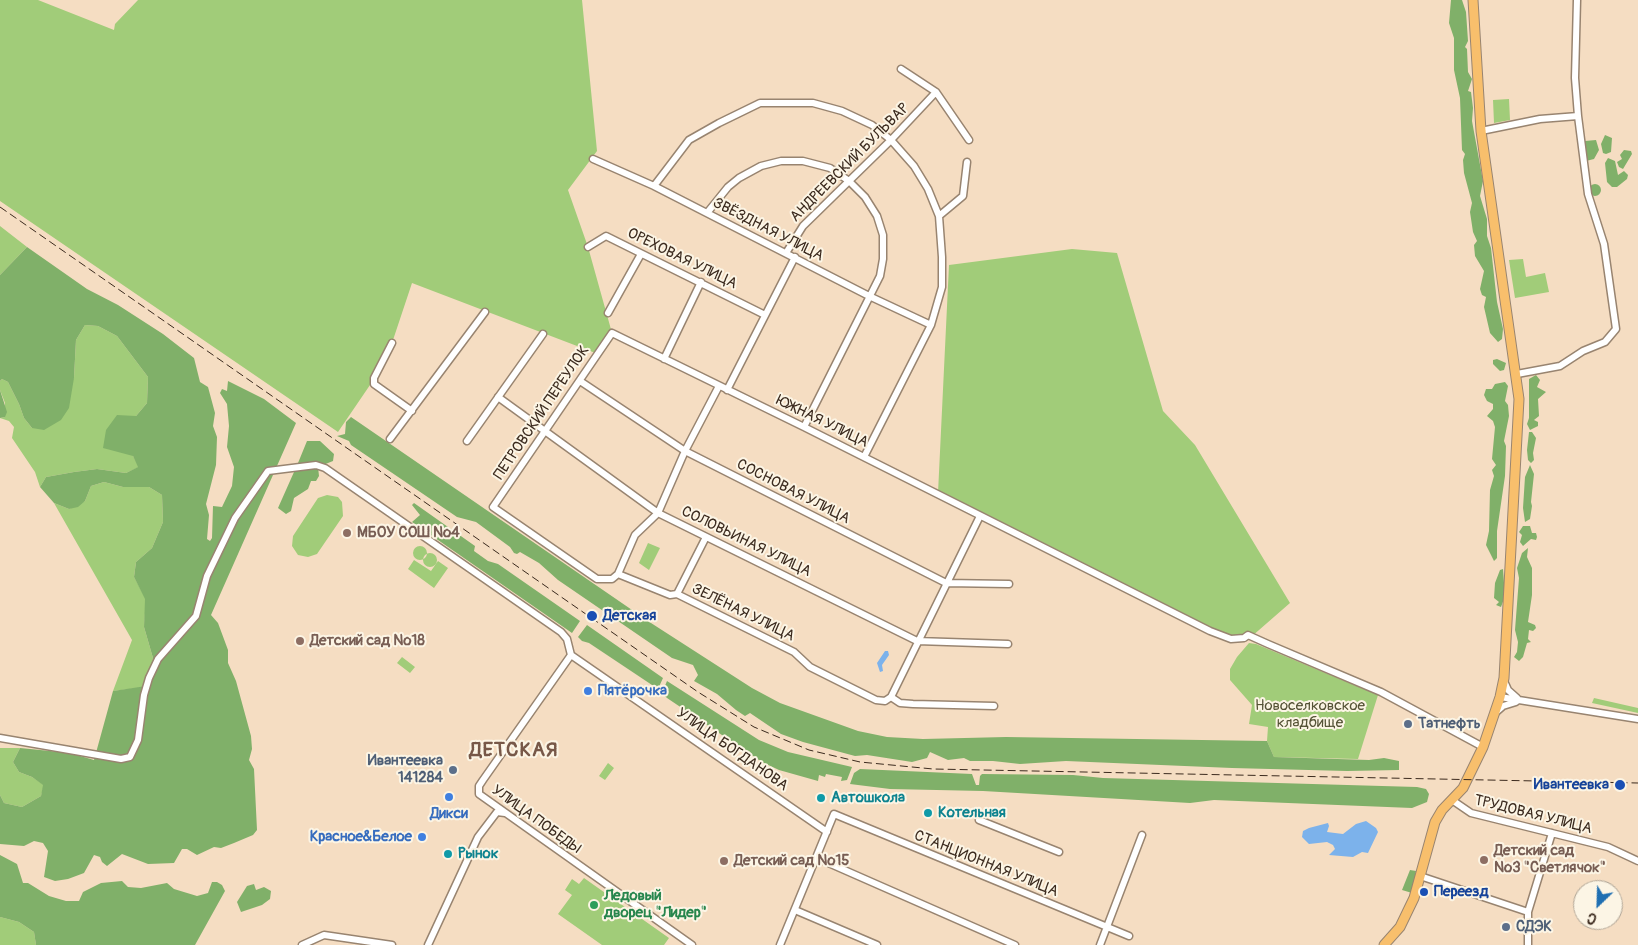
<!DOCTYPE html>
<html>
<head>
<meta charset="utf-8">
<style>
  body { margin:0 }
  #map { position:relative; width:1638px; height:945px; overflow:hidden; background:#f5ddc2; font-family:Pangolin,sans-serif }
  canvas { display:block }
  .north { position:absolute; left:1573px; top:880px; width:50px; height:50px; box-sizing:border-box; background:#fcf5e5; border:1px solid #afa495; border-radius:50%; rotate:204deg; font-size:14px; font-weight:700; line-height:20px; text-align:center; color:#3b2a1e }
  .north::after { content:''; display:block; margin:auto; width:18px; height:22px; background:#1f6fb2; clip-path:polygon(50% 0,100% 100%,50% 72%,0 100%) }
</style>
</head>
<body>
<div id="map">
<canvas width="1638" height="945"></canvas>
<div class="north">С</div>
</div>
<script>
const ctx = document.querySelector('canvas').getContext('2d');
ctx.lineJoin = 'round';
function fill(path, color) { ctx.fillStyle = color; ctx.fill(path, 'evenodd'); }
const shape = rows => new Path2D(rows.map(r => 'M' + r).join(''));
function strokePath(path, color, width, dash) { ctx.strokeStyle = color; ctx.lineWidth = width; ctx.lineCap = dash ? 'butt' : 'round'; ctx.setLineDash(dash || []); ctx.stroke(path); }
function write(font, color, halo, rows, align = 'center') {
  ctx.font = font + ' Pangolin,sans-serif'; ctx.lineWidth = 4; ctx.setLineDash([]); ctx.textBaseline = 'middle'; ctx.strokeStyle = halo; ctx.fillStyle = color; for (const [text, x, y, turn = 0] of rows) {
    ctx.save(); ctx.translate(x, y); ctx.rotate((+turn || 0) * Math.PI / 180); ctx.textAlign = isNaN(turn) ? turn : align; if (halo) ctx.strokeText(text, 0, 0); ctx.fillText(text, 0, 0); ctx.restore();
  }
}
const green = shape([
  [0,0,38,0,114,30,115,24,138,0,582,0,597,151,568,190,588,247,612,333,598,354,412,283,392,343,370,385,338,432,0,201],
  [1509,99,1510,120,1494,123,1493,100],
  [0,226,27,247,0,275],
  [1072,249,1117,253,1163,411,1195,445,1290,603,1251,637,1231,639,938,493,949,265],
  [1523,259,1526,277,1545,273,1549,292,1515,298,1509,260],
  [85,325,98,326,117,336,148,377,147,403,136,416,133,456,139,467,126,473,97,469,74,472,46,477,40,487,35,472,12,438,14,427,9,421,0,418,5,417,5,403,0,390,0,381,2,379,8,382,19,404,24,418,32,428,74,378,76,340],
  [104,482,123,487,149,487,162,495,163,522,152,548,136,562,134,577,146,599,144,627,155,665,146,687,113,691,132,640,54,503,69,509,85,501,91,486],
  [327,495,338,497,342,502,343,516,317,554,308,557,298,555,292,546,293,536,318,498],
  [648,543,660,548,649,570,639,563],
  '413 553a7 7 0 1 1 14 0a7 7 0 1 1-14 0Z',
  '423 560a7 7 0 1 1 14 0a7 7 0 1 1-14 0Z',
  [414,560,431,571,438,561,448,568,434,588,408,569],
  [1249,643,1256,644,1378,695,1358,759,1274,757,1267,741,1268,727,1249,724,1252,705,1230,680,1230,669,1237,657],
  [402,657,415,667,410,673,397,663],
  [1594,698,1638,708,1638,713,1592,703],
  [0,748,20,748,13,762,19,772,32,777,44,785,41,796,22,807,4,803,0,795],
  [608,763,614,768,605,780,599,776],
  [584,878,669,938,664,945,602,945,558,914,572,895,565,890,572,879,579,884],
  [0,917,19,922,34,932,36,945,0,945]
]);
const forest = shape([
  [1451,0,1462,0,1466,12,1468,41,1465,47,1467,49,1468,72,1472,79,1468,91,1471,92,1473,108,1472,121,1483,181,1480,196,1487,219,1487,236,1491,248,1497,302,1503,329,1502,339,1498,342,1490,333,1484,307,1486,297,1482,295,1480,289,1484,271,1475,256,1474,245,1477,241,1473,232,1470,212,1472,203,1464,173,1463,160,1465,154,1462,150,1460,98,1454,70,1454,38,1449,23],
  [1605,135,1612,138,1611,152,1606,154,1603,153,1601,144],
  [1596,140,1599,150,1594,159,1586,161,1585,141],
  [1624,150,1631,151,1632,154,1623,169,1619,167,1617,162,1622,159,1620,155],
  [1608,158,1615,161,1618,175,1624,171,1628,175,1627,179,1617,187,1612,187,1607,182,1605,163],
  '1589 190a6 6 0 1 1 12 0a6 6 0 1 1-12 0Z',
  [27,247,87,289,118,305,163,334,194,358,200,382,208,387,215,413,213,426,217,437,216,465,206,504,209,515,207,539,210,541,212,538,213,506,222,507,232,486,234,467,227,447,229,426,227,404,220,393,222,389,227,391,228,381,264,399,296,423,211,615,218,623,228,650,228,663,236,681,251,736,252,749,249,760,254,769,257,830,253,835,234,843,221,848,214,847,197,855,187,849,182,849,174,863,148,864,122,854,107,866,102,862,100,857,94,855,84,873,68,879,55,881,44,877,48,851,43,843,34,841,24,846,0,844,0,795,4,803,22,807,41,796,43,785,32,777,19,772,13,762,20,748,70,753,94,760,113,691,146,686,155,665,144,627,145,599,134,577,136,562,152,548,163,522,162,495,149,487,123,487,104,482,91,486,85,501,78,507,69,509,54,503,40,487,46,477,74,472,97,469,126,473,138,467,133,456,103,448,106,430,117,415,136,416,147,403,148,377,117,336,98,326,85,325,76,340,74,378,69,408,61,420,44,430,32,428,24,418,19,404,8,382,2,379,0,381,0,275],
  [1497,359,1506,363,1504,370,1500,371,1493,364,1493,360],
  [1536,375,1540,380,1537,387,1546,392,1538,399,1539,416,1534,420,1538,422,1538,426,1530,430,1527,424,1529,418,1529,379],
  [1505,382,1508,386,1505,401,1508,405,1509,416,1504,441,1506,446,1505,476,1497,531,1497,558,1494,561,1486,545,1489,531,1490,490,1494,476,1492,470,1496,465,1492,459,1495,427,1493,421,1487,416,1493,409,1493,404,1487,401,1484,395,1486,389,1492,389,1495,384],
  [0,390,7,412,5,417,0,418],
  [351,417,651,623,752,688,780,703,858,731,887,737,923,739,1006,737,1267,741,1274,757,1369,760,1384,758,1399,761,1399,770,1347,771,1232,768,1066,761,1020,764,993,761,970,761,964,758,948,760,930,752,927,758,912,762,867,755,855,756,803,742,781,734,750,713,745,716,736,710,717,694,694,681,698,675,693,665,672,658,558,580,539,563,520,552,517,554,514,553,510,547,476,522,457,517,351,445,349,441,337,436,345,434,346,422],
  [1529,432,1532,432,1536,438,1533,453,1534,460,1531,463,1528,460,1527,450],
  [307,441,320,441,334,454,333,461,318,467,319,476,316,481,311,481,308,489,294,498,291,511,286,514,278,508,294,472,301,469,298,463],
  [1530,465,1534,474,1531,502,1532,506,1530,519,1525,522,1523,508,1525,477],
  [414,503,475,546,474,551,488,561,498,564,580,621,572,633,412,522,420,515,412,505],
  [1523,526,1530,526,1532,533,1536,533,1537,537,1536,540,1531,539,1523,546,1520,542,1522,535,1519,532],
  [1528,548,1527,557,1532,568,1532,595,1528,622,1535,625,1536,628,1533,631,1529,630,1528,639,1531,642,1527,643,1523,657,1519,661,1514,657,1517,652,1518,642,1515,630,1519,578,1517,568,1522,553],
  [1503,569,1505,596,1501,607,1496,605,1499,602,1494,598,1495,583,1500,570],
  [587,625,663,678,658,689,589,643,582,641,578,637],
  [667,681,759,740,788,752,852,767,847,780,841,781,842,777,826,774,825,777,819,775,818,781,779,770,762,762,667,698,662,693],
  [860,769,972,774,976,785,979,785,980,776,982,774,1073,775,1103,778,1417,787,1426,789,1429,794,1427,802,1412,808,1214,800,1190,803,983,791,890,789,850,784,854,773],
  [0,855,17,864,23,883,28,883,49,896,66,901,79,901,83,892,101,883,122,881,128,887,141,888,167,883,174,889,197,896,208,893,212,882,217,882,222,885,225,891,195,945,36,945,34,932,19,922,0,917],
  [1410,870,1416,871,1412,893,1402,890],
  [254,884,256,890,264,887,271,891,270,899,262,905,241,912,237,902,247,886]
]);
const water = shape([
  [885,651,888,651,889,655,882,665,883,671,880,672,877,663],
  [1366,821,1376,828,1378,832,1368,853,1362,852,1353,857,1329,855,1335,849,1333,845,1327,842,1309,844,1302,837,1303,831,1309,828,1328,823,1329,826,1327,832,1343,834,1356,824]
]);
const minor = shape([
  [901,69,936,92,969,140],
  [1481,131,1540,119,1578,116],
  [593,159,654,186,869,296,931,325],
  [654,186,689,140,719,123,760,103,813,103,842,111,872,125,891,140,914,166,928,189,939,216,942,257,942,287,931,325,864,457],
  [707,213,728,187,739,178,761,166,781,161,803,161,830,168,849,181,865,197,877,216,883,235,883,259,880,276,804,427],
  [939,216,963,196,967,162],
  [588,247,606,236,765,315],
  [786,253,803,226,891,140,936,92],
  [608,313,641,254],
  [392,343,374,378,374,384,412,411],
  [664,359,701,282],
  [1517,374,1560,366,1583,351,1605,342,1616,329,1604,244,1588,194,1578,116,1575,78,1577,0],
  [580,381,685,451,946,583,1009,584],
  [727,390,795,257],
  [498,397,658,513,917,641,1008,644],
  [390,439,485,312],
  [467,441,543,334],
  [618,574,635,535,658,513,685,451,719,386],
  [677,594,706,537],
  [571,655,483,780,479,786,479,794,692,945],
  [1504,681,1508,690,1517,698],
  [891,697,980,516],
  [1500,697,1638,719],
  [994,706,913,704,900,703,891,697,885,701,876,700,810,667,794,652,677,594,670,595,618,574,612,579,597,579,493,507,612,333,804,427,1210,631,1231,639,1244,638,1248,635,1268,644,1381,692,1483,747],
  [1495,713,1503,706,1516,702],
  [0,738,121,759,130,757,138,740,144,695,149,678,158,659,196,616,207,576,235,518,268,471,316,465,325,468,561,632,567,639,571,655,827,832],
  [1452,800,1471,813,1608,847,1638,861],
  [979,820,1059,852],
  [817,858,1015,945],
  [1420,876,1528,912],
  [795,910,877,945],
  [302,945,324,935,392,945],
  [428,945,478,837,497,812,505,813],
  [780,945,834,814,1129,936],
  [1100,945,1142,835],
  [1528,945,1528,912,1552,833]
]);
const major = shape([
  [1384,945,1400,927,1414,898,1435,822,1442,810,1463,788,1483,747,1500,697,1504,678,1519,399,1481,131,1473,0]
]);
const rail = shape([
  [0,207,698,692,754,727,809,750,860,762,933,769,1638,783]
]);
const markers = [
  [347,533,5,"#8d6e63"],
  [592,616,6,"#1a4fb4"],
  [300,641,5,"#8d6e63"],
  [588,691,5,"#3f7fe0"],
  [1408,724,5,"#5c6f8a"],
  [453,770,5,"#5c6f8a"],
  [1620,785,6,"#1a4fb4"],
  [449,797,5,"#3f7fe0"],
  [821,798,5,"#0f9aa8"],
  [928,813,5,"#0f9aa8"],
  [422,837,5,"#3f7fe0"],
  [448,854,5,"#0f9aa8"],
  [1484,860,5,"#8d6e63"],
  [724,861,5,"#8d6e63"],
  [1424,892,5,"#1a4fb4"],
  [594,905,5,"#2e9e5b"],
  [1506,927,5,"#5c6f8a"]
];
const streetNames = [
  ["АНДРЕЕВСКИЙ БУЛЬВАР",850,163,-45],
  ["ЗВЁЗДНАЯ УЛИЦА",768,230,27],
  ["ОРЕХОВАЯ УЛИЦА",682,259,26],
  ["ПЕТРОВСКИЙ ПЕРЕУЛОК",542,413,-56],
  ["ЮЖНАЯ УЛИЦА",822,422,26],
  ["СОСНОВАЯ УЛИЦА",793,492,27],
  ["СОЛОВЬИНАЯ УЛИЦА",746,542,26],
  ["ЗЕЛЁНАЯ УЛИЦА",743,613,26],
  ["УЛИЦА БОГДАНОВА",732,750,35],
  ["ТРУДОВАЯ УЛИЦА",1533,815,14],
  ["УЛИЦА ПОБЕДЫ",536,820,36],
  ["СТАНЦИОННАЯ УЛИЦА",986,864,22]
];
const educationNames = [
  ["МБОУ СОШ №4",357,533],
  ["Детский сад №18",310,641],
  ["Детский сад",1494,851],
  ["№3 \"Светлячок\"",1494,868],
  ["Детский сад №15",734,861]
];
const transitNames = [
  ["Детская",603,616],
  ["Ивантеевка",1609,785,"right"],
  ["Переезд",1434,892]
];
const shopNames = [
  ["Пятёрочка",598,691],
  ["Дикси",449,814,"center"],
  ["Красное&Белое",412,837,"right"]
];
const parkNames = [
  ["Новоселковское",1310,706],
  ["кладбище",1310,723]
];
const serviceNames = [
  ["Татнефть",1418,724],
  ["Ивантеевка",443,761,"right"],
  ["141284",443,778,"right"],
  ["СДЭК",1516,927]
];
const cultureNames = [
  ["Автошкола",831,798],
  ["Котельная",938,813],
  ["Рынок",458,854]
];
const leisureNames = [
  ["Ледовый",604,896],
  ["дворец \"Лидер\"",604,913]
];
const districtNames = [
  ["ДЕТСКАЯ",514,751]
];
fill(green, '#a1cc79');
fill(forest, '#80b069');
fill(water, '#7cb2eb');
strokePath(minor, '#988470', 9);
strokePath(major, '#988470', 11);
strokePath(minor, '#fff', 6);
strokePath(major, '#f8bf6c', 9);
strokePath(rail, '#3b2a1e', 1, [8, 4]);
for (const [x, y, r, color] of markers) { const dot = new Path2D(); dot.arc(x, y, r, 0, 2 * Math.PI); ctx.fillStyle = color; ctx.fill(dot); strokePath(dot, '#fcf5e5', 2); }
write('15px', '#3b2a1e', '#fcf5e5', streetNames);
write('bold 15px', '#785e54', '#fcf5e5', educationNames, 'left');
write('bold 15px', '#164399', '#fcf5e5', transitNames, 'left');
write('bold 15px', '#366cbe', '#fcf5e5', shopNames, 'left');
write('15px', '#545235', '#fcf5e5', parkNames);
write('bold 15px', '#4e5e75', '#fcf5e5', serviceNames, 'left');
write('bold 15px', '#0d838f', '#fcf5e5', cultureNames, 'left');
write('bold 15px', '#27864d', '#fcf5e5', leisureNames, 'left');
ctx.letterSpacing = '1px';
write('bold 20px', '#775848', '#fcf5e5', districtNames);
ctx.letterSpacing = '0px';
</script>
</body>
</html>
